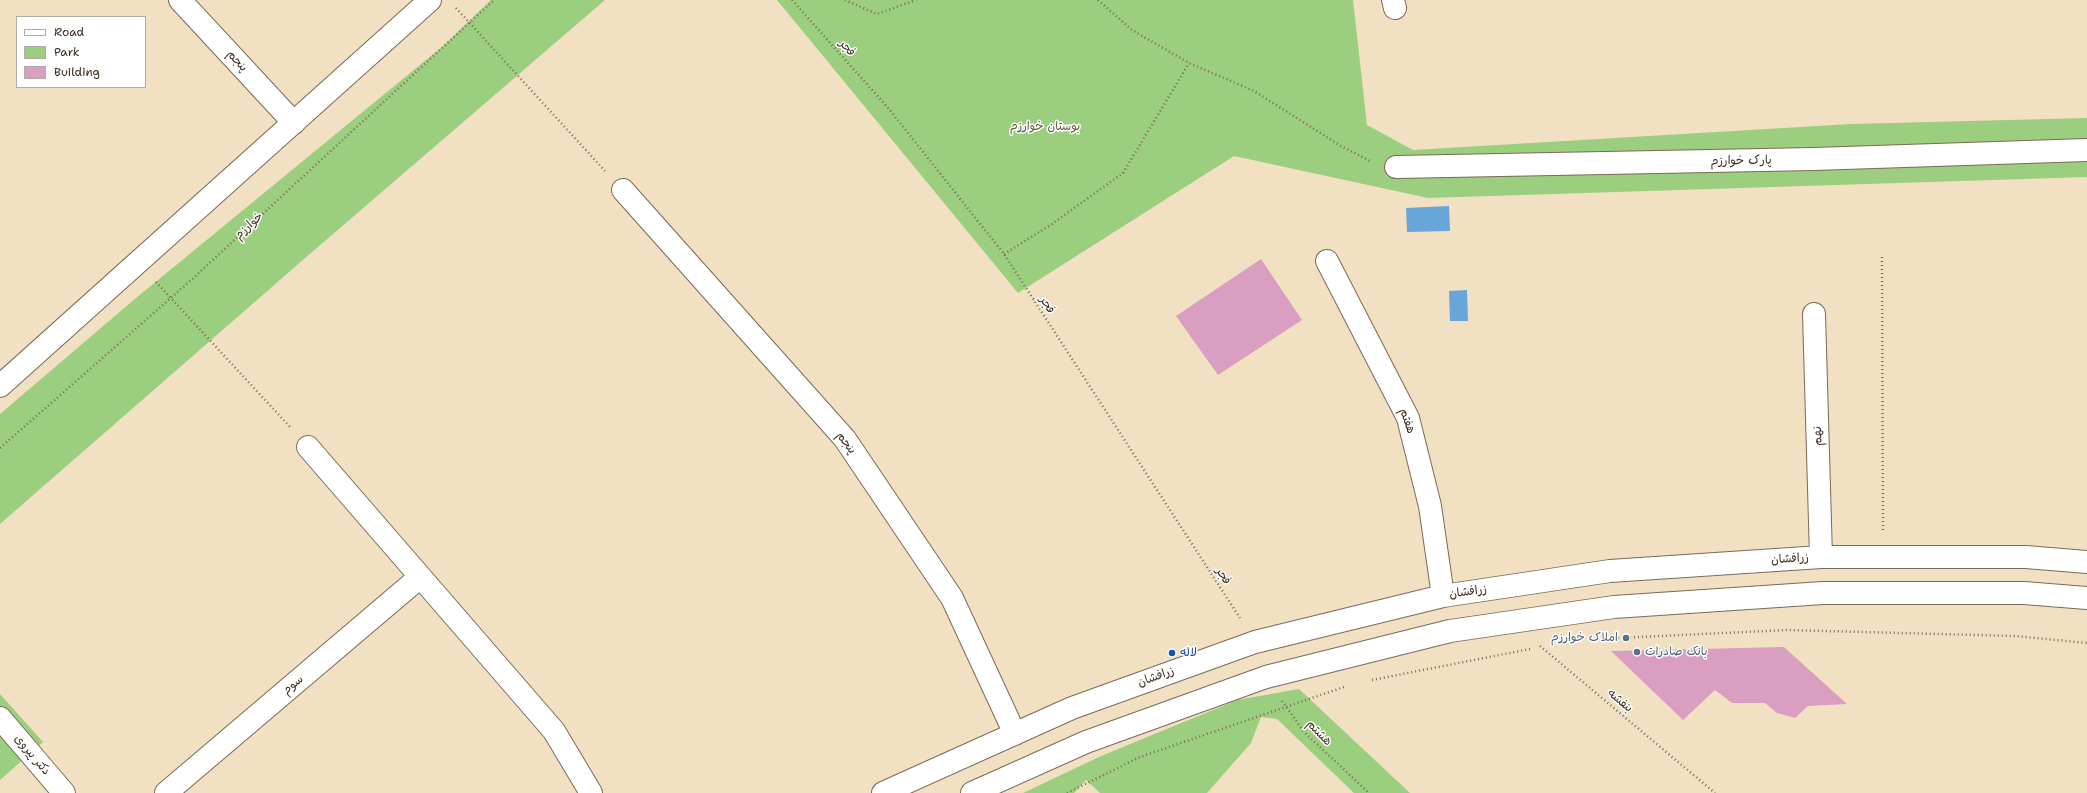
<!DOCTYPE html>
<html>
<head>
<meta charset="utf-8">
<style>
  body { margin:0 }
  #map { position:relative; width:2087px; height:793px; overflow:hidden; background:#f2e0c2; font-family:"Shantell Sans",sans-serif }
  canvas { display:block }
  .legend { position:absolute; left:16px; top:16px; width:130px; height:72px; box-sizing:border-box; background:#fff; border:1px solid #b1aaa5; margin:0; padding:5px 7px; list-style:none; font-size:12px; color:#3b2a1e }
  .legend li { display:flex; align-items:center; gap:8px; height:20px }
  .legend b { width:20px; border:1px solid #b1aaa5 }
</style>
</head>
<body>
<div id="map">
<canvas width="2087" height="793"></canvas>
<ul class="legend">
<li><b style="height:5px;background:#fff"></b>Road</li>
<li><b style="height:11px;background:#9bcf7f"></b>Park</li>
<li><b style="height:11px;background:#da9fc0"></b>Building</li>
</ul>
</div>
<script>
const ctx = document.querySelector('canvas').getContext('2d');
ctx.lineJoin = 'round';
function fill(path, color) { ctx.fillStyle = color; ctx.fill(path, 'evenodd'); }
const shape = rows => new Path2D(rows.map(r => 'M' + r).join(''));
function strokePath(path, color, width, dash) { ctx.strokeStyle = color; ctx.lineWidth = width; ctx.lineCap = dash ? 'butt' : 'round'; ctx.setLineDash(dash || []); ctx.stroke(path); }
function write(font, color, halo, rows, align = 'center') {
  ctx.font = font + ' "Shantell Sans","Playpen Sans Arabic",sans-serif'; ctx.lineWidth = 3; ctx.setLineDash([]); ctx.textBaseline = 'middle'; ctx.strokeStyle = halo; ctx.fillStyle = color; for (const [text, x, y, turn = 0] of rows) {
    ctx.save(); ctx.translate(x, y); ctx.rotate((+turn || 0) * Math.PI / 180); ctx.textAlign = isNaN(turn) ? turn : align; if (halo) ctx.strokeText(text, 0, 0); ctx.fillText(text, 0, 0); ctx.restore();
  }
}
const green = shape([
  [491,0,605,0,304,259,0,524,0,414,136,298,443,46],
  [777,0,1353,0,1367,125,1413,150,1851,124,2087,118,2087,177,1428,198,1234,156,1018,293],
  [1299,689,1410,793,1354,793,1277,719,1261,717,1251,743,1207,793,1100,793,1086,780,1074,793,1023,793,1101,756,1237,700],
  [0,694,43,742,0,780]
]);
const water = shape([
  [1449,206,1450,231,1407,232,1406,208],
  [1467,290,1468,321,1450,321,1449,291]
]);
const building = shape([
  [1261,259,1302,320,1218,375,1176,316],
  [1784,647,1847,704,1808,706,1795,718,1777,713,1765,703,1732,703,1715,690,1683,720,1611,651]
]);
const path = shape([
  [792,0,889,109,1004,254,1240,618],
  [845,0,877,14,916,0],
  [1098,0,1132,30,1189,63,1254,91,1341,146,1370,161],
  [456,8,605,171],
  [1004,254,1052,224,1123,173,1189,63],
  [1882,257,1883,530],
  [156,282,291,428],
  [0,448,189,282,494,0],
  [1598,639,1787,630,2015,636,2087,643],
  [1540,646,1715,793],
  [1372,680,1530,649],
  [1282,701,1304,732,1369,793],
  [1067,793,1140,757,1344,687]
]);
const minor = shape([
  [180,0,294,123],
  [1393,0,1395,8],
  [1396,167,1814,159,2087,150],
  [623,190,845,439,952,598,1015,734],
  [1327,261,1408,418,1430,506,1443,596],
  [1814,314,1821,557],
  [0,386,430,0],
  [308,447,554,731,591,793],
  [0,718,64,793],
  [166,793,420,577],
  [883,793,1072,708,1255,642,1443,596,1610,571,1821,557,2026,557,2087,562],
  [972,793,1086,742,1266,677,1450,631,1614,607,1823,593,2024,593,2087,598]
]);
const markers = [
  [1626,638,4,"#5c6f8a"],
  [1637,652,4,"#5c6f8a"],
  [1172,653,4,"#1a4fb4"]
];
const streetNames = [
  ["فجر",847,48,48],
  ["پنجم",237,61,47],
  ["پارک خوارزم",1741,161,-1],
  ["خوارزم",249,226,-43],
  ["فجر",1047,305,58],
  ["هفتم",1407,421,70],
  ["نهم",1818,436,-92],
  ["پنجم",846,443,53],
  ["زرافشان",1790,559,-4],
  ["فجر",1223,576,57],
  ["زرافشان",1468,592,-8],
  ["زرافشان",1156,677,-20],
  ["سوم",293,685,-40],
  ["بنفشه",1620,701,40],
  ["هشتم",1319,733,46],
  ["دکتر پیروی",32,755,50]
];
const parkNames = [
  ["بوستان خوارزم",1045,127]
];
const serviceNames = [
  ["املاک خوارزم",1618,638],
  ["بانک صادرات",1645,652,"left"]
];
const transitNames = [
  ["لاله",1180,653]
];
fill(green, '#9bcf7f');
fill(water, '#68a6da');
fill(building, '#da9fc0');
strokePath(minor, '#7b6a57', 24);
strokePath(path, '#7b6a57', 2.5, [1, 3]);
strokePath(minor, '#fff', 22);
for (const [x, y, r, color] of markers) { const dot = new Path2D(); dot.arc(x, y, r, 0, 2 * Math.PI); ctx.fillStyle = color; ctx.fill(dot); strokePath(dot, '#fff', 1.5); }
write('12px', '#3b2a1e', '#fff', streetNames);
write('12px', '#585c3b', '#fff', parkNames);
write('12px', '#4e5e75', '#fff', serviceNames, 'right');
write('12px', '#164399', '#fff', transitNames, 'left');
</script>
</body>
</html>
